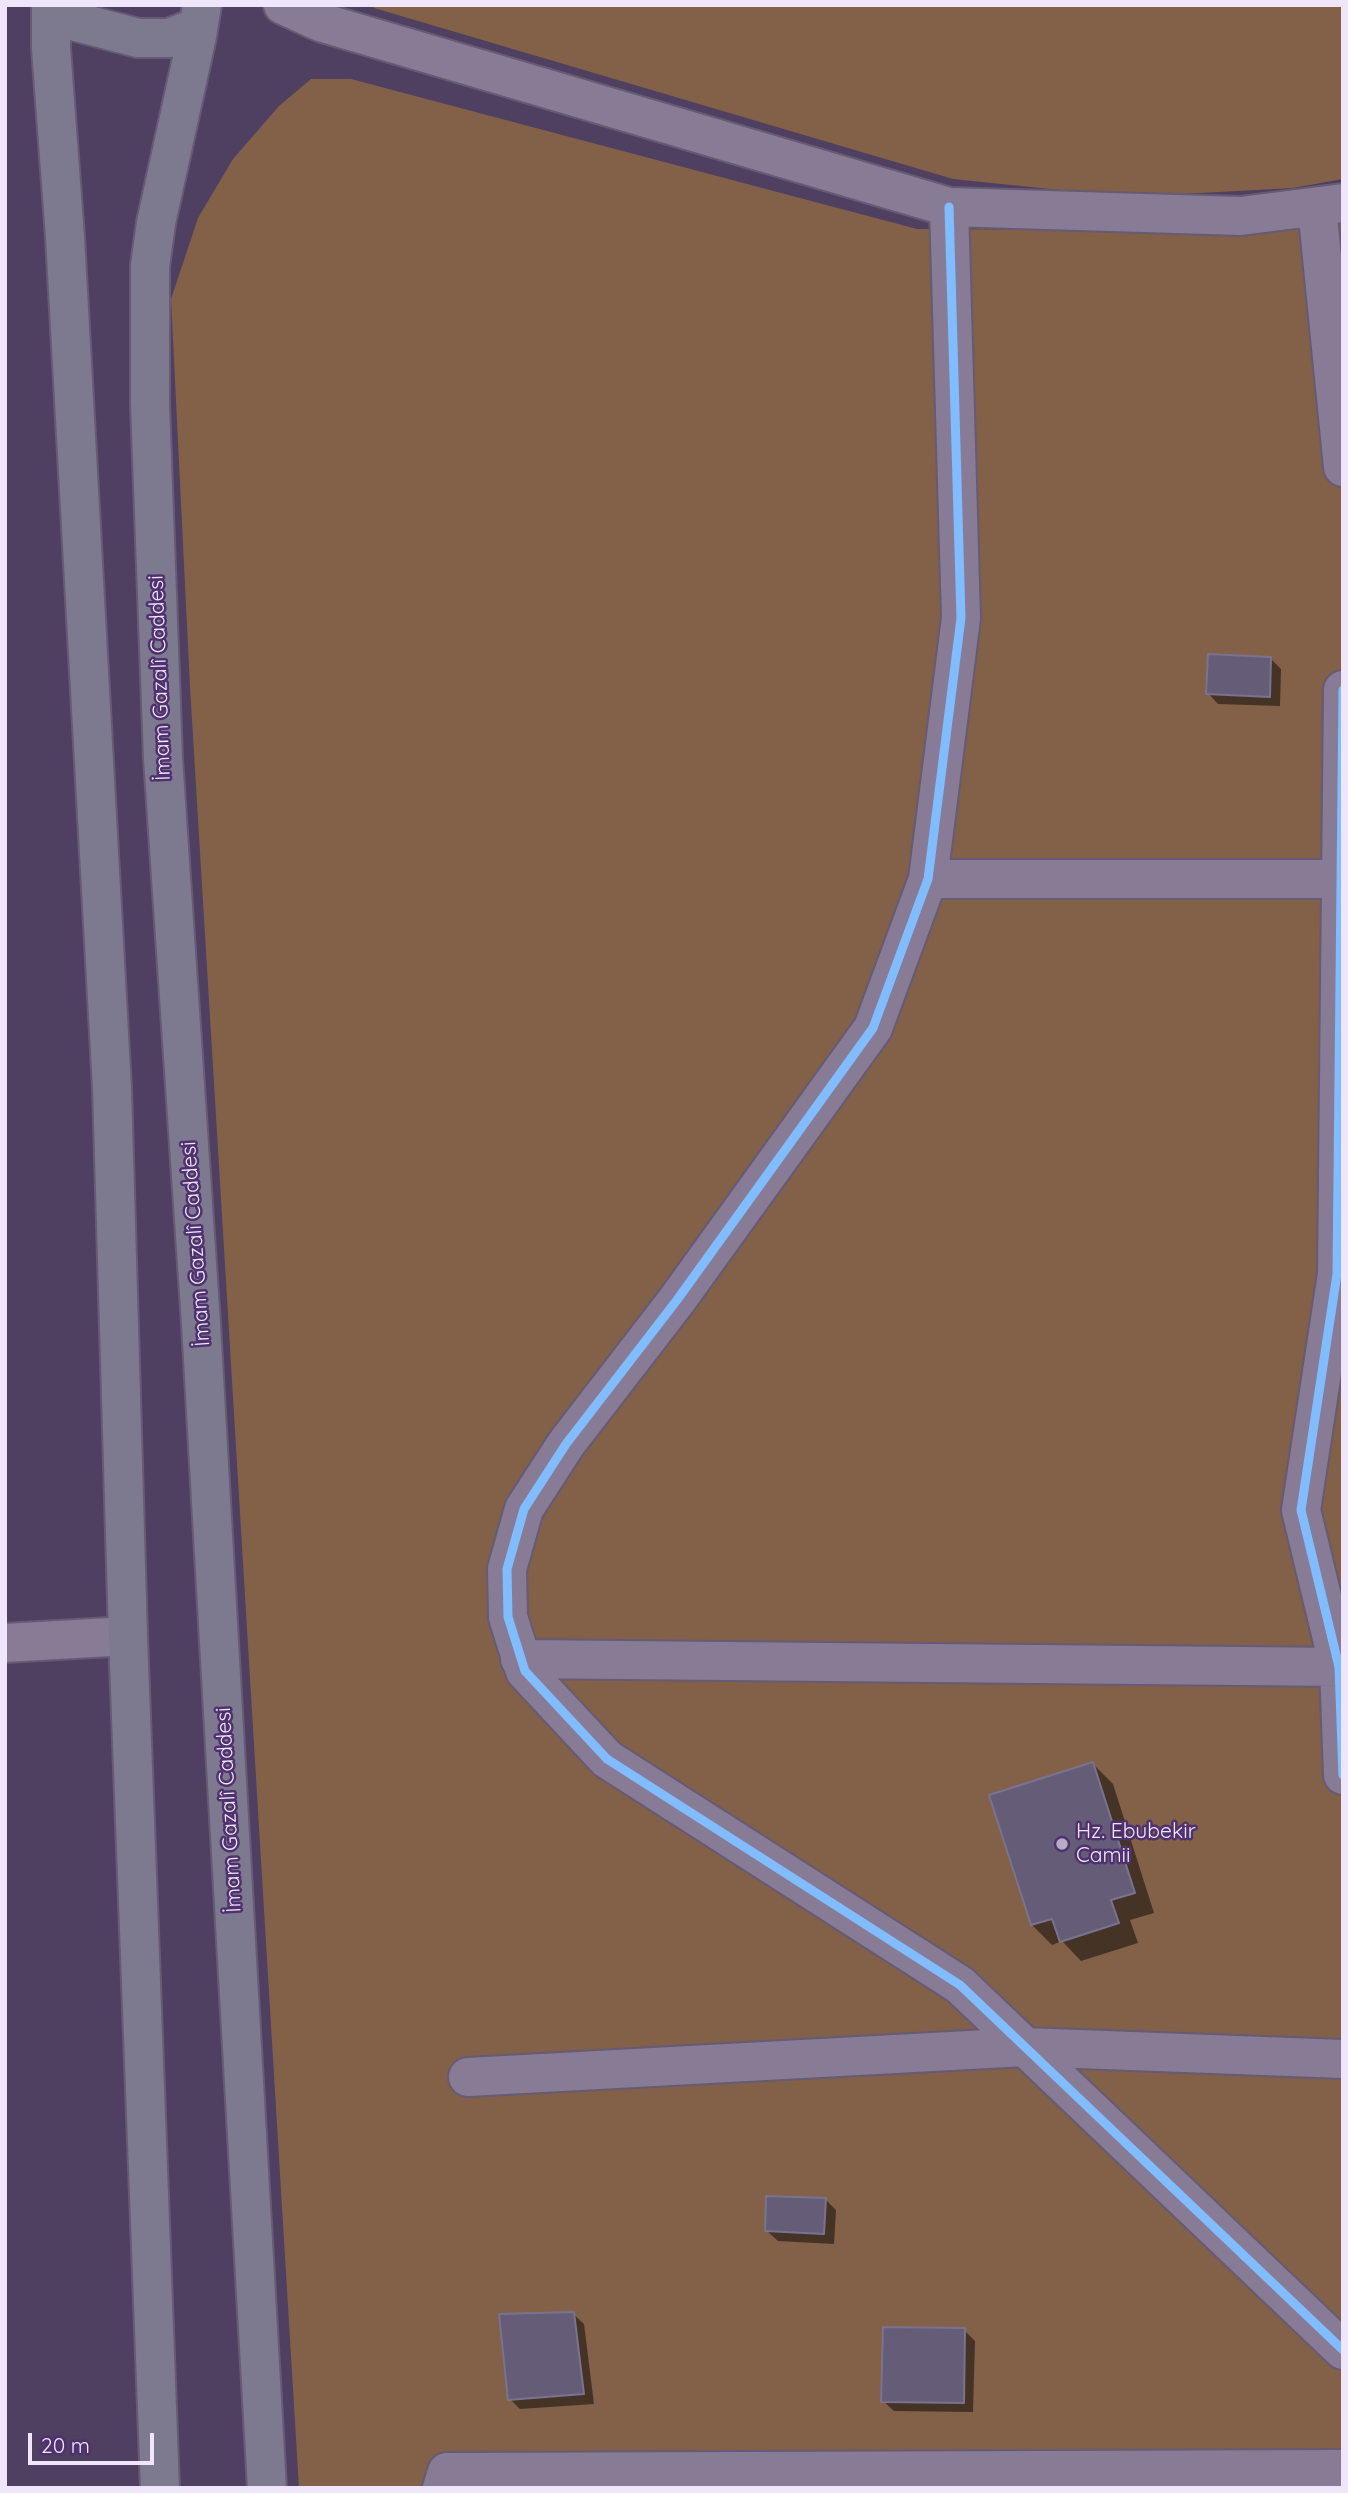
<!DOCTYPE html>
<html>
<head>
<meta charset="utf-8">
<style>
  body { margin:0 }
  #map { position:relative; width:1348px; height:2493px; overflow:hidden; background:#4f3f60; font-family:Quicksand,sans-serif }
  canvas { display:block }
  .frame { position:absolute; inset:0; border:7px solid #efe6fc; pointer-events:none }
  .scale { position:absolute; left:28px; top:2433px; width:126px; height:32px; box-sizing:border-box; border:4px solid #efe6fc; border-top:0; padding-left:9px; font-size:21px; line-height:24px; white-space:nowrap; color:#efe6fc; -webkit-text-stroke:5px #4e316e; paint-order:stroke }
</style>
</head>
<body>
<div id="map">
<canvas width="1348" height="2493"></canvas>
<div class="frame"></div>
<div class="scale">20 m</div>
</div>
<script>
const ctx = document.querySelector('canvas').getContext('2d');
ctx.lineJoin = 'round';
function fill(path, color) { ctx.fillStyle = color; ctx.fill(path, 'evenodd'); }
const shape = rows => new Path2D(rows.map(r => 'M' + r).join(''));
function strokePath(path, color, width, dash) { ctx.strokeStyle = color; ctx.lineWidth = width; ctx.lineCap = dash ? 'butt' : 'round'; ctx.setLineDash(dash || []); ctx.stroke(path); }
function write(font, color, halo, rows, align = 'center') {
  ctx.font = font + ' Quicksand,sans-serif'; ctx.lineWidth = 5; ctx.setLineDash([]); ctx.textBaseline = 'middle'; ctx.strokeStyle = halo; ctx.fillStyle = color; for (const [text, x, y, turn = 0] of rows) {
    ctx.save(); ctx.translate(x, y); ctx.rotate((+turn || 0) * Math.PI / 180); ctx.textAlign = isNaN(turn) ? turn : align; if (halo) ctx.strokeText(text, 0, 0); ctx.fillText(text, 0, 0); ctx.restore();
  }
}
const green = shape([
  [373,5,1343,5,1343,179,1293,188,1127,197,953,179,374,8],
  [311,79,351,79,917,229,1131,230,1343,217,1343,2488,299,2488,190,687,171,299,198,218,233,159,279,106]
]);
const shadow = shape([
  [1270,658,1281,669,1280,706,1218,704,1208,693],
  [1093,1764,1113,1784,1154,1913,1130,1920,1138,1943,1081,1961,1062,1941,1052,1945,1032,1925],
  [825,2199,836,2210,834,2244,778,2241,767,2231],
  [573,2314,584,2324,594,2404,520,2409,510,2399],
  [964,2330,975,2341,973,2412,894,2411,883,2401]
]);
const building = shape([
  [1208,654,1271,657,1270,697,1206,694,1208,654],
  [1093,1762,1135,1893,1111,1900,1119,1923,1060,1942,1052,1919,1031,1925,989,1795,1093,1762],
  [766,2196,826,2198,824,2234,765,2231,766,2196],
  [574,2312,584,2394,508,2400,499,2314,574,2312],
  [883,2327,965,2328,964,2403,881,2402,883,2327]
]);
const minor = shape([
  [283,5,320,22,949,207,1241,216,1343,203],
  [949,207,961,618,928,879,873,1028,677,1300,566,1444,524,1509,507,1569,508,1617,525,1671,607,1759,960,1985,1343,2350],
  [1317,207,1343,467],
  [1343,690,1337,1274,1301,1510,1339,1667,1343,1775],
  [928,879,1343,879],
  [5,1643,128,1636],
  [520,1659,1343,1667],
  [468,2077,1025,2047,1343,2059],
  [442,2488,447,2472,1343,2469]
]);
const major = shape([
  [51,5,51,48,65,237,112,1088,128,1636,160,2488],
  [202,5,197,36,156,223,150,266,150,404,163,758,201,1324,267,2488],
  [51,9,73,21,138,38,169,38,198,27]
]);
const cycleway = shape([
  [949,207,961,618,928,879,873,1028,677,1300,566,1444,524,1509,507,1569,508,1617,525,1671,607,1759,960,1985,1343,2350],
  [1343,690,1337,1274,1301,1510,1339,1667,1343,1775]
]);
const markers = [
  [1062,1844,7,"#b7acc5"]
];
const streetNames = [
  ["İmam Gazalî Caddesi",160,678,-92],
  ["İmam Gazalî Caddesi",196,1244,-94],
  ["İmam Gazalî Caddesi",229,1810,-93]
];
const poiNames = [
  ["Hz. Ebubekir",1076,1832],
  ["Camii",1076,1856]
];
fill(green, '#826148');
fill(shadow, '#0007');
fill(building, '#655d78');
strokePath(building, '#7a738f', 2);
strokePath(minor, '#665a74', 42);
strokePath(major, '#665a74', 42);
strokePath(minor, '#887b96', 38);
strokePath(major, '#7d7a90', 38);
strokePath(cycleway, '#80bcff', 9);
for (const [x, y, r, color] of markers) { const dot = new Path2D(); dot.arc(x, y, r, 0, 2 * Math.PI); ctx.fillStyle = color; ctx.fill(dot); strokePath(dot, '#4e316e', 2.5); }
write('21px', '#efe6fc', '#4e316e', streetNames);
write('21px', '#efe6fc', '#4e316e', poiNames, 'left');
</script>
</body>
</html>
